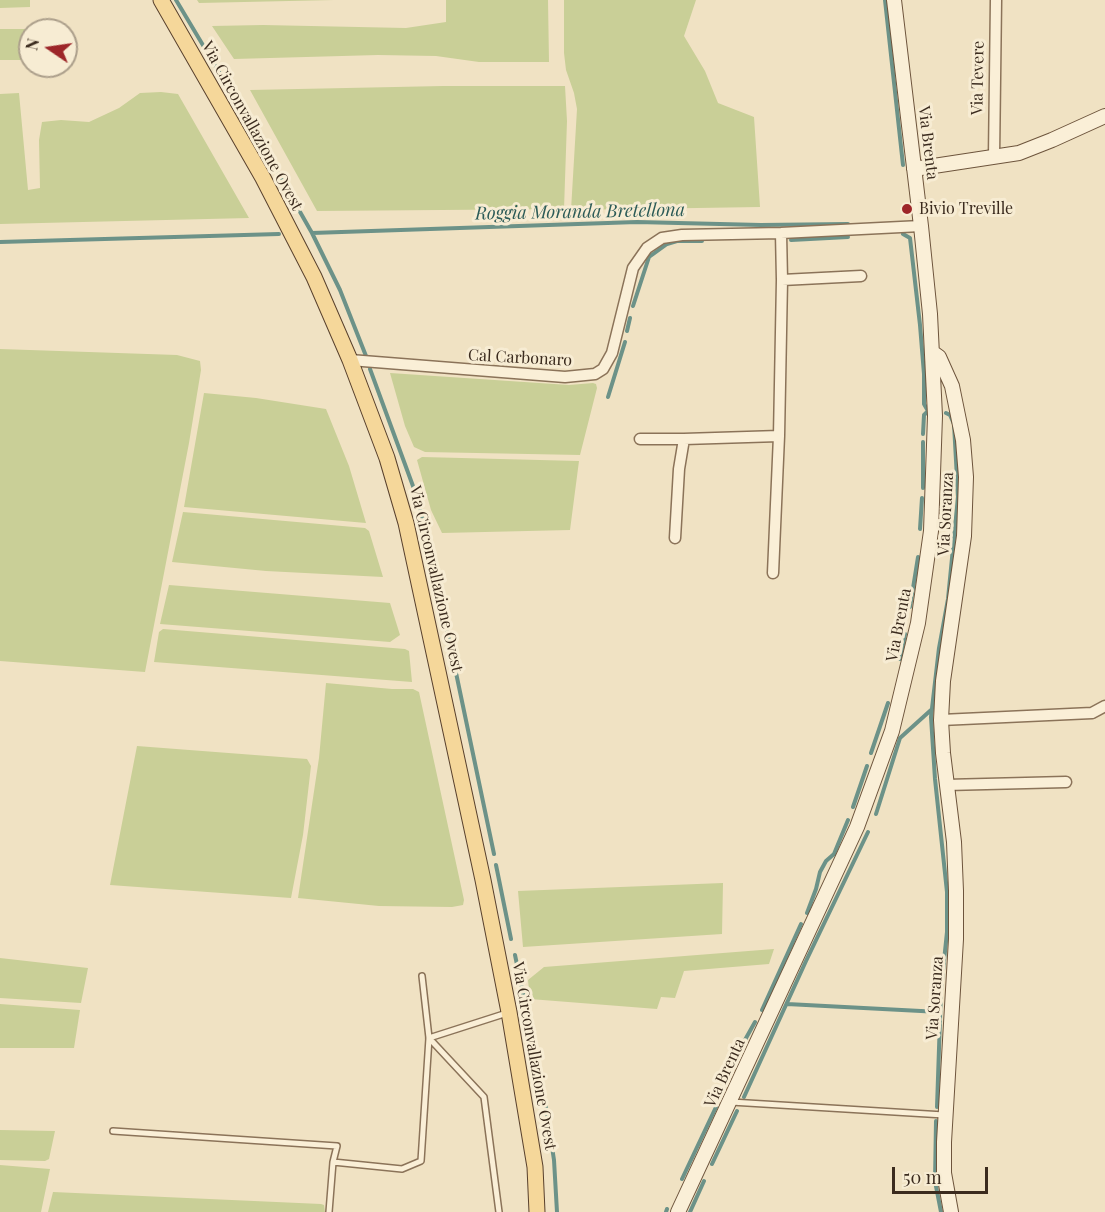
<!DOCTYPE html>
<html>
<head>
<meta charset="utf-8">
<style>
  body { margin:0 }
  #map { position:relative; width:1105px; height:1212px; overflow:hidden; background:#f0e2c3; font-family:"Playfair Display",serif }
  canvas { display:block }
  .north { position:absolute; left:18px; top:18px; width:60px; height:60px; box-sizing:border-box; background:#f7ecd3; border:2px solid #ac9f8b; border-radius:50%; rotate:283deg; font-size:16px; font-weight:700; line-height:24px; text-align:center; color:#3b2b1e }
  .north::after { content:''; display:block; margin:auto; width:21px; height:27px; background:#9d2629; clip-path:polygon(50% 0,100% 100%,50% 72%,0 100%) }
  .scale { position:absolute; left:892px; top:1167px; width:96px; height:27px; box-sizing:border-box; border:3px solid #3b2b1e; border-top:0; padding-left:8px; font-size:18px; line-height:21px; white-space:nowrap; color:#3b2b1e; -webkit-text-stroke:4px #f7ecd3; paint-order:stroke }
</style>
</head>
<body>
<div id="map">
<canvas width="1105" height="1212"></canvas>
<div class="north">N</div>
<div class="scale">50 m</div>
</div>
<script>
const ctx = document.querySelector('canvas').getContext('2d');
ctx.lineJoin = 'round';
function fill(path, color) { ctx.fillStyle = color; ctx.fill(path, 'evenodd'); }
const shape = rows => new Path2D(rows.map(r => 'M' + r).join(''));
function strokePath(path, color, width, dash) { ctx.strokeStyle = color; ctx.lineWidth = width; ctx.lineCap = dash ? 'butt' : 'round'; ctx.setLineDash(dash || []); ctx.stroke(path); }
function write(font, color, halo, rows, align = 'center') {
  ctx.font = font + ' "Playfair Display",serif'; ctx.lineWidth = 6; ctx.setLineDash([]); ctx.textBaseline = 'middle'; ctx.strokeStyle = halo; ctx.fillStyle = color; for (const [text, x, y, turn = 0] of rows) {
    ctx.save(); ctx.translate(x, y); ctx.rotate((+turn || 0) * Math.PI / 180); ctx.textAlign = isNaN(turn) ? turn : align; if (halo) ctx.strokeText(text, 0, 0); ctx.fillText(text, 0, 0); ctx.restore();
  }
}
const green = shape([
  [0,0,30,0,30,7,0,8],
  [197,0,334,0,199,3],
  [446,0,548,0,549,62,479,62,436,56,378,55,234,59,212,26,263,25,406,28,446,22],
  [564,0,696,0,684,36,705,71,718,103,754,117,760,207,571,210,577,109,574,93,566,70,564,53],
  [0,29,36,29,30,30,30,60,0,60],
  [443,86,565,86,567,121,564,209,317,211,250,90],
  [161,92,178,94,249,218,0,224,0,94,19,93,28,190,40,188,39,140,42,122,61,120,89,122,119,108,140,93],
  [0,349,177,355,200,361,201,370,189,443,145,672,0,661],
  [390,373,569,385,593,383,596,384,597,388,580,455,425,452,414,447,405,426],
  [204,393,256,398,326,409,349,466,366,523,184,507],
  [422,457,579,461,570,530,442,533,431,510,417,460],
  [183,512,365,528,369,531,383,577,266,571,172,562],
  [169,585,390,603,400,635,390,642,160,624],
  [163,629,405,649,409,651,412,682,154,662,159,632],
  [326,683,392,689,413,689,419,692,464,900,463,905,452,907,379,906,298,898,319,758],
  [137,746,307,759,311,766,303,835,291,898,110,885],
  [723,883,722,934,523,947,518,891],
  [774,949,769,964,684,971,675,998,661,997,657,1009,530,999,528,980,544,967],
  [0,958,88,968,81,1003,0,998],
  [0,1004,80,1010,74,1048,0,1048],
  [0,1130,55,1131,49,1159,45,1161,0,1160],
  [0,1165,50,1169,41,1212,0,1212],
  [53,1192,321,1204,324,1205,325,1212,48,1212]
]);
const stream = shape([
  [176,0,253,129,312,233,340,290,366,356],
  [885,0,903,165],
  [312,233,637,222,761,225,848,224],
  [903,234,910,238,920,325,924,374,924,404,928,411,924,415,923,434],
  [791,240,848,237],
  [0,242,279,234],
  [633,306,649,257,667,244,677,241,702,241],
  [627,331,630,318],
  [370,369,417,497,427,536],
  [608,397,625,342],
  [923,442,923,488],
  [920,529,922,498],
  [429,544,494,854],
  [910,607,918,557],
  [900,659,905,634],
  [871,753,888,703],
  [853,807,867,766],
  [876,814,900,738,931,710],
  [496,865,511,939],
  [807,913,816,889,820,872,826,861,834,854,848,820],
  [515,955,543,1090],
  [787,1004,940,1012],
  [762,1010,801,924],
  [736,1056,755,1022],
  [724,1086,728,1075],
  [744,1097,806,961,868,832],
  [545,1102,554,1160,557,1212],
  [937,1107,941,990,947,932,947,892,935,779,931,717,939,648,948,599,958,497,954,424,950,415,946,413],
  [936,1121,935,1181,941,1212],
  [712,1164,737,1111],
  [682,1179,716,1107],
  [666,1212,667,1209],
  [690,1212,704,1181]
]);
const lane = shape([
  [731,1102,944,1115],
  [113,1131,337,1146,333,1162,402,1169,421,1161,429,1038,422,976],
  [329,1212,333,1162],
  [499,1212,484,1097,429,1038,507,1013]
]);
const street = shape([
  [994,157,996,0],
  [782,280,861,276],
  [350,360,565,377,595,374,603,369,612,353,633,268,647,248,662,238,682,235,781,233,921,226],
  [640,439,684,439],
  [675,538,679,469,684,439,779,436],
  [773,573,779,436,782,280,781,233],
  [941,720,1092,713,1105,706],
  [946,785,1066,782]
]);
const secondary = shape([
  [914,169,1019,153,1052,140,1105,116],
  [932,352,939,357,952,386,963,440,966,477,964,536,943,681,941,720,943,753,954,842,956,891,956,939,944,1142,944,1173,951,1212],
  [678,1212,857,827,892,731,918,623,931,531,935,416,930,314,921,226,894,0]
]);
const primary = shape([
  [161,0,263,178,314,277,350,360,387,458,406,523,483,880,509,1012,535,1167,537,1212]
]);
const markers = [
  [907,209,6,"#9d2629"]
];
const streetNames = [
  ["Via Tevere",978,78,-89],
  ["Via Circonvallazione Ovest",252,126,61],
  ["Via Brenta",928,143,83],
  ["Cal Carbonaro",520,358,3],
  ["Via Soranza",946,514,-87],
  ["Via Circonvallazione Ovest",436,579,77],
  ["Via Brenta",899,625,-79],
  ["Via Soranza",935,998,-86],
  ["Via Circonvallazione Ovest",534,1056,80],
  ["Via Brenta",725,1073,-65]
];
const poiNames = [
  ["Bivio Treville",919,209]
];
const waterNames = [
  ["Roggia Moranda Bretellona",580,212,-1]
];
fill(green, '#c9cf97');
strokePath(stream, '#6c9288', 4);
strokePath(lane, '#8b7359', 8);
strokePath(street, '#8b7359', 13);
strokePath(secondary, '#6d543c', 16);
strokePath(primary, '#59412d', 17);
strokePath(lane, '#faefd7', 5);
strokePath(street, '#faefd7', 10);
strokePath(secondary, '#faefd7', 14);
strokePath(primary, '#f5d79a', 15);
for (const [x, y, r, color] of markers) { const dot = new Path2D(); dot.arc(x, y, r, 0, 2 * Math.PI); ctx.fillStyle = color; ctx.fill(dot); strokePath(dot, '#f7ecd3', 2); }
write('16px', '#3b2b1e', '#f7ecd3', streetNames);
write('16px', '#3b2b1e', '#f7ecd3', poiNames, 'left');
write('italic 18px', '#2c5b57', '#f7ecd3', waterNames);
</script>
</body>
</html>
